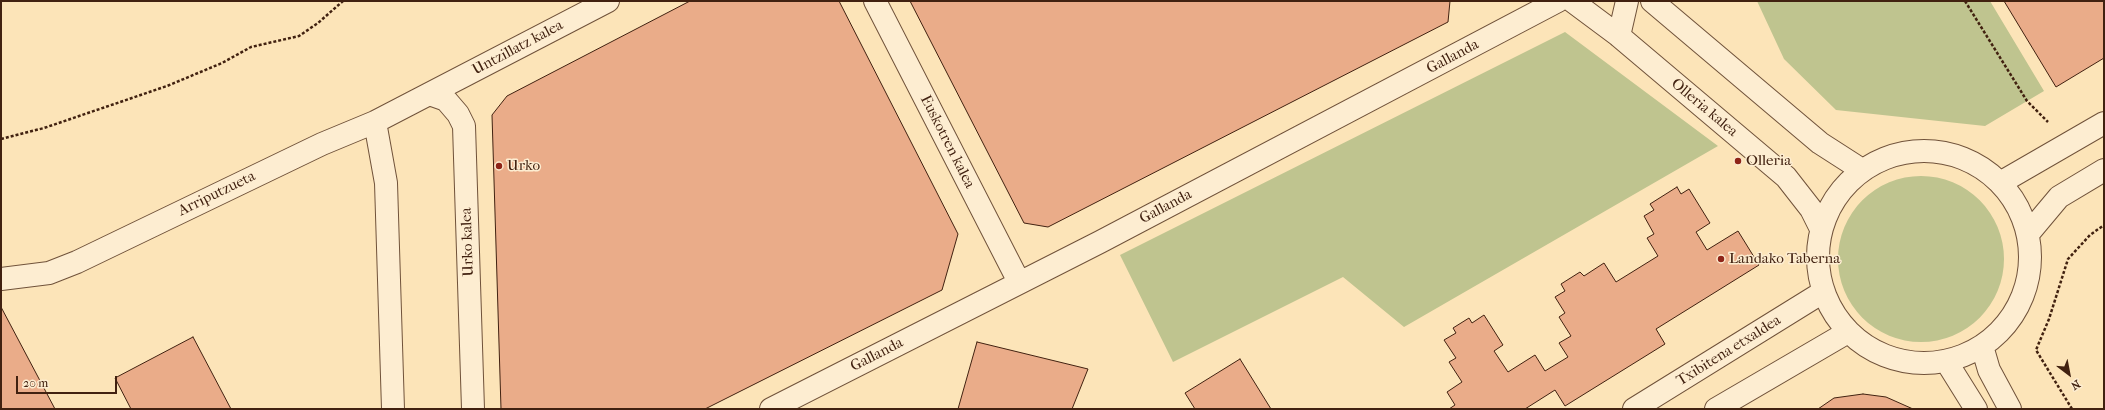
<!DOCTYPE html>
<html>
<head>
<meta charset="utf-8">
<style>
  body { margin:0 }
  #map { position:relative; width:2105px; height:410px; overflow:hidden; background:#fce4b8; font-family:"IM FELL French Canon",serif }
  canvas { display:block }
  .frame { position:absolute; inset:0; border:2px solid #412110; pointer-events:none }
  .north { position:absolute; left:2049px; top:354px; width:40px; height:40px; -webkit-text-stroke:3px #fdedd1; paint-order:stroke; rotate:148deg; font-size:11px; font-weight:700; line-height:16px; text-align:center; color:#412110 }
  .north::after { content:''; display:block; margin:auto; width:14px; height:18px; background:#412110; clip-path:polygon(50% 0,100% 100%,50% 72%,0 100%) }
  .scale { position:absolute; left:16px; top:376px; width:101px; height:18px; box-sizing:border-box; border:2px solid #412110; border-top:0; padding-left:5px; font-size:12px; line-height:14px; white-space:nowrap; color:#412110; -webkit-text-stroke:3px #fdedd1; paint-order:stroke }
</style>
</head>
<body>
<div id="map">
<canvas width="2105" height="410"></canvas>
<div class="frame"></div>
<div class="north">N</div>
<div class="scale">20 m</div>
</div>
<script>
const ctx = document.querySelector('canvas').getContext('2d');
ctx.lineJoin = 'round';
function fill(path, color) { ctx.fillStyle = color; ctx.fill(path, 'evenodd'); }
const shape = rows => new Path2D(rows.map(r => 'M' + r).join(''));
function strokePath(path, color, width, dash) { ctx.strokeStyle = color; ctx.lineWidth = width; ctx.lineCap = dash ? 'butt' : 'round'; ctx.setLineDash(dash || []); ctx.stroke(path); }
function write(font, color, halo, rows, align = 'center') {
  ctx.font = font + ' "IM FELL French Canon",serif'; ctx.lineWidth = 3; ctx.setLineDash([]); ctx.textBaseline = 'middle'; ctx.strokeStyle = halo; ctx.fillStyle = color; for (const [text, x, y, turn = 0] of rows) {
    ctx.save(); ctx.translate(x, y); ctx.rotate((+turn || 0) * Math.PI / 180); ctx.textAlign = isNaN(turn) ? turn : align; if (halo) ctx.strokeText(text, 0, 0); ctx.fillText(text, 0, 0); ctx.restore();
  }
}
const green = shape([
  [1757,1,1990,1,2044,91,1985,126,1836,110,1784,59],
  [1565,32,1718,146,1404,327,1343,277,1173,362,1120,255],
  '1838 259a83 83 0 1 1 166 0a83 83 0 1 1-166 0Z'
]);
const building = shape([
  [690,1,839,1,958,234,942,290,705,409,501,409,492,115,507,96,690,1],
  [910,1,1450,1,1448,22,1048,227,1024,223,910,1],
  [2004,1,2104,1,2104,58,2056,87,2004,1],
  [1677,187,1681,194,1689,189,1710,223,1696,232,1707,250,1738,231,1759,265,1656,329,1665,344,1565,406,1555,390,1525,409,1449,409,1455,405,1447,392,1462,382,1449,362,1456,358,1444,340,1456,333,1453,328,1469,318,1472,323,1484,315,1503,345,1494,351,1508,372,1535,355,1545,371,1568,357,1559,343,1571,336,1559,317,1565,313,1555,297,1565,291,1561,284,1580,272,1584,276,1604,263,1616,282,1658,256,1647,238,1654,234,1644,216,1654,210,1650,204,1677,187],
  [1,307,55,409,1,409,1,307],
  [193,337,231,409,131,409,115,378,193,337],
  [977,342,1088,369,1072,409,958,409,977,342],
  [1240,359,1271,409,1195,409,1185,393,1240,359],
  [1863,394,1886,397,1913,409,1818,409,1834,398,1863,394]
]);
const path = shape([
  [1965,1,2027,101,2048,122],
  [1,139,44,128,167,86,222,63,251,47,299,36,318,23,343,1],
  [2072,409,2036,350,2049,319,2068,259,2090,235,2104,225]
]);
const minor = shape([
  [875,1,1019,282],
  [1572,1,1619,36,1786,177,1811,209,1821,229],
  [1652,1,1820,143,1862,170],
  [1619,36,1627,1],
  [429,94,446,100,458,114,464,126,473,409],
  [375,122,386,183,393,409],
  '1818 257a106 106 0 1 1 212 0a106 106 0 1 1-212 0Z',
  [2000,183,2104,123],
  [2028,234,2059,197,2104,170],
  [1,279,49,273,77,262,322,144,375,122,608,1],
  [1982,346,1989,370,2010,409],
  [1946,361,1976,409],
  [771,409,1100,242,1558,1],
  [1634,409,1823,292],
  [1716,409,1848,332]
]);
const markers = [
  [1738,161,4,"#8f2418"],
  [499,166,4,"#8f2418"],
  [1721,259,4,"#8f2418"]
];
const streetNames = [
  ["Untzillatz kalea",518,48,-28],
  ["Gallanda",1453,57,-28],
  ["Olleria kalea",1704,108,40],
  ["Euskotren kalea",947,142,63],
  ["Arriputzueta",217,194,-26],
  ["Gallanda",1166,207,-28],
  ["Urko kalea",468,242,-92],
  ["Txibitena etxaldea",1729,351,-32],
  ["Gallanda",877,355,-27]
];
const poiNames = [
  ["Olleria",1746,161],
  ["Urko",507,166],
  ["Landako Taberna",1729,259]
];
fill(green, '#bfc48f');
fill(building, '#eaac89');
strokePath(building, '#412110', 1);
strokePath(minor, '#70523a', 24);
strokePath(path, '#412110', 2.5, [3, 2]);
strokePath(minor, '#fdedd1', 22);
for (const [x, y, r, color] of markers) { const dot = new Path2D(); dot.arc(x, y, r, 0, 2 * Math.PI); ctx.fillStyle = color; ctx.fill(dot); strokePath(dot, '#fdedd1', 1.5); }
write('15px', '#412110', '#fdedd1', streetNames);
write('15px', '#412110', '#fdedd1', poiNames, 'left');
</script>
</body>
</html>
